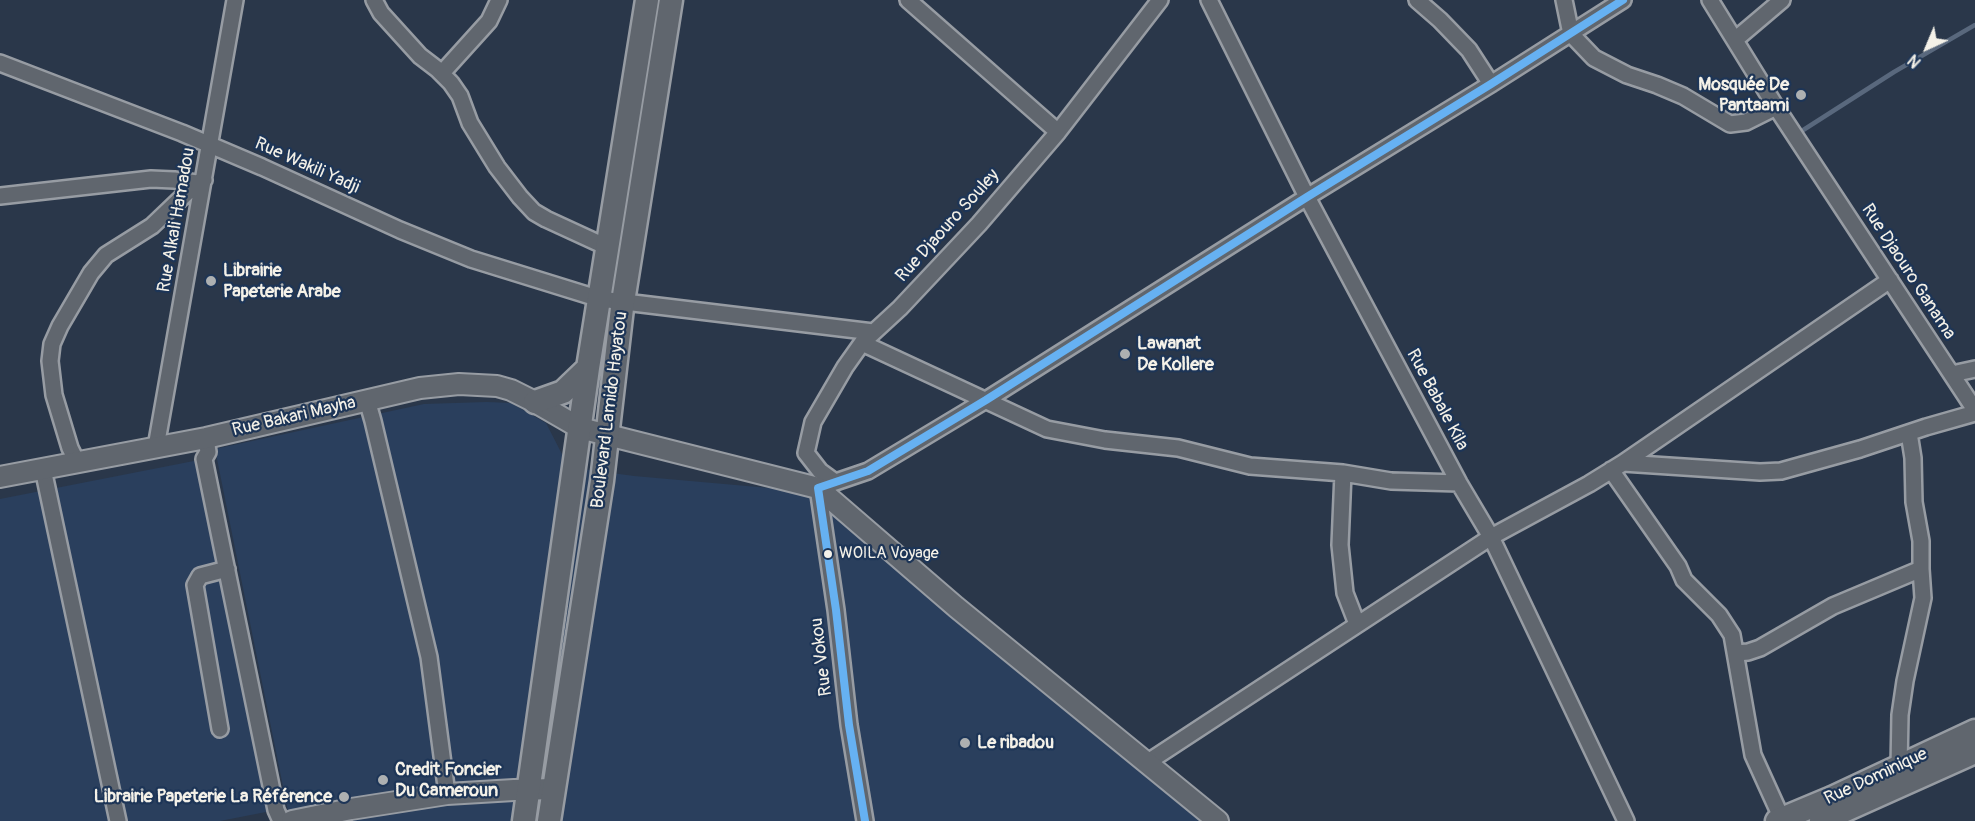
<!DOCTYPE html>
<html>
<head>
<meta charset="utf-8">
<style>
  body { margin:0 }
  #map { position:relative; width:1975px; height:821px; overflow:hidden; background:#2a374a; font-family:Pangolin,sans-serif }
  canvas { display:block }
  .north { position:absolute; left:1897px; top:18px; width:60px; height:60px; -webkit-text-stroke:4px #1d3557; paint-order:stroke; rotate:224deg; font-size:16px; font-weight:700; line-height:24px; text-align:center; color:#f4f1e8 }
  .north::after { content:''; display:block; margin:auto; width:21px; height:27px; background:#f4f1e8; clip-path:polygon(50% 0,100% 100%,50% 72%,0 100%) }
</style>
</head>
<body>
<div id="map">
<canvas width="1975" height="821"></canvas>
<div class="north">N</div>
</div>
<script>
const ctx = document.querySelector('canvas').getContext('2d');
ctx.lineJoin = 'round';
function fill(path, color) { ctx.fillStyle = color; ctx.fill(path, 'evenodd'); }
const shape = rows => new Path2D(rows.map(r => 'M' + r).join(''));
function strokePath(path, color, width, dash) { ctx.strokeStyle = color; ctx.lineWidth = width; ctx.lineCap = dash ? 'butt' : 'round'; ctx.setLineDash(dash || []); ctx.stroke(path); }
function write(font, color, halo, rows, align = 'center') {
  ctx.font = font + ' Pangolin,sans-serif'; ctx.lineWidth = 4.5; ctx.setLineDash([]); ctx.textBaseline = 'middle'; ctx.strokeStyle = halo; ctx.fillStyle = color; for (const [text, x, y, turn = 0] of rows) {
    ctx.save(); ctx.translate(x, y); ctx.rotate((+turn || 0) * Math.PI / 180); ctx.textAlign = isNaN(turn) ? turn : align; if (halo) ctx.strokeText(text, 0, 0); ctx.fillText(text, 0, 0); ctx.restore();
  }
}
const built = shape([
  [487,402,511,403,546,423,567,464,575,468,634,476,814,492,1218,821,290,821,215,449,424,404],
  [204,459,276,810,220,821,0,821,0,499]
]);
const stream = shape([
  [1797,134,1894,72,1975,25]
]);
const minor = shape([
  [374,0,381,13,420,56,437,69,451,83,460,96,470,123,497,167,520,197,534,212,546,219,609,248],
  [908,0,1058,132],
  [1209,0,1307,197,1459,483,1491,537,1626,821],
  [1417,0,1440,20,1469,50,1491,84],
  [1564,0,1571,34,1594,58,1627,75,1657,85,1683,96,1730,124,1746,122,1776,107],
  [1710,0,1776,107,1975,410],
  [1736,39,1782,0],
  [0,63,182,133,262,167,400,230,471,259,600,299,873,332],
  [442,73,489,21,499,0],
  [0,196,151,179,174,180,197,183],
  [862,343,1047,429,1105,440,1178,448,1250,466,1343,473,1391,481,1459,483],
  [1952,374,1975,369],
  [367,400,373,421,429,657,447,794],
  [1909,433,1913,458,1914,502,1921,541,1921,569],
  [206,438,208,452,204,459,276,810,281,821],
  [156,447,235,0],
  [77,462,70,448,54,395,50,361,52,344,60,326,91,273,106,255,152,226,197,183,204,180],
  [1623,463,1760,472,1781,471,1860,449,1926,427,1975,413],
  [43,469,118,821],
  [1611,470,1678,566,1684,580,1719,615,1732,635,1753,755,1782,819],
  [1343,473,1340,545,1345,593,1357,624],
  [835,482,820,471,806,453,813,422,845,367,862,343,900,308,979,224,1058,132,1160,0],
  [1737,653,1748,652,1760,648,1833,606,1921,569,1923,598,1905,681,1900,715,1899,767],
  [220,729,195,585,200,576,227,569],
  [1148,762,1491,537,1589,484,1623,463,1890,280],
  [865,821,849,725,836,610,818,488,868,471,986,400,1307,197,1491,84,1623,0]
]);
const tertiary = shape([
  [0,477,206,438,420,388,459,384,497,386,511,390,535,402,580,428,818,488,956,607,1218,821],
  [292,821,351,809,447,794,514,790,554,789]
]);
const secondary = shape([
  [535,402,563,392,588,368],
  [524,821,588,368,647,0],
  [549,821,602,481,622,308,671,0],
  [1777,821,1832,798,1975,731],
  [1821,821,1975,752]
]);
const bus1 = shape([
  [865,821,849,725,836,610,818,488,868,471,986,400,1307,197,1491,84,1623,0]
]);
const markers = [
  [1801,95,6,"#adb0b1"],
  [211,281,6,"#adb0b1"],
  [1125,354,6,"#adb0b1"],
  [828,554,5,"#f4f1e8"],
  [965,743,6,"#adb0b1"],
  [383,780,6,"#adb0b1"],
  [344,797,6,"#adb0b1"]
];
const busNames = [
  ["WOILA Voyage",839,554]
];
const poiNames = [
  ["Mosquée De",1789,85,"right"],
  ["Pantaami",1789,106,"right"],
  ["Librairie",223,271],
  ["Papeterie Arabe",223,292],
  ["Lawanat",1137,344],
  ["De Kollere",1137,365],
  ["Le ribadou",977,743],
  ["Credit Foncier",395,770],
  ["Du Cameroun",395,791],
  ["Librairie Papeterie La Référence",332,797,"right"]
];
const streetNames = [
  ["Rue Wakili Yadji",307,166,24],
  ["Rue Alkali Hamadou",177,220,-80],
  ["Rue Djaouro Souley",948,226,-48],
  ["Rue Djaouro Ganama",1908,272,57],
  ["Rue Babale Kila",1437,400,62],
  ["Boulevard Lamido Hayatou",610,410,-83],
  ["Rue Bakari Mayha",294,417,-13],
  ["Rue Vokou",822,657,-97],
  ["Rue Dominique",1876,777,-25]
];
fill(built, '#2a3f5d');
strokePath(stream, '#59687d', 4.5);
strokePath(minor, '#979ca3', 20);
strokePath(tertiary, '#979ca3', 24);
strokePath(secondary, '#979ca3', 27);
strokePath(minor, '#60666e', 15);
strokePath(tertiary, '#60666e', 20);
strokePath(secondary, '#60666e', 22);
strokePath(bus1, '#66b1f2', 8);
for (const [x, y, r, color] of markers) { const dot = new Path2D(); dot.arc(x, y, r, 0, 2 * Math.PI); ctx.fillStyle = color; ctx.fill(dot); strokePath(dot, '#1d3557', 2); }
write('16px', '#f4f1e8', '#1d3557', busNames, 'left');
write('bold 18px', '#f4f1e8', '#1d3557', poiNames, 'left');
write('18px', '#f4f1e8', '#1d3557', streetNames);
</script>
</body>
</html>
